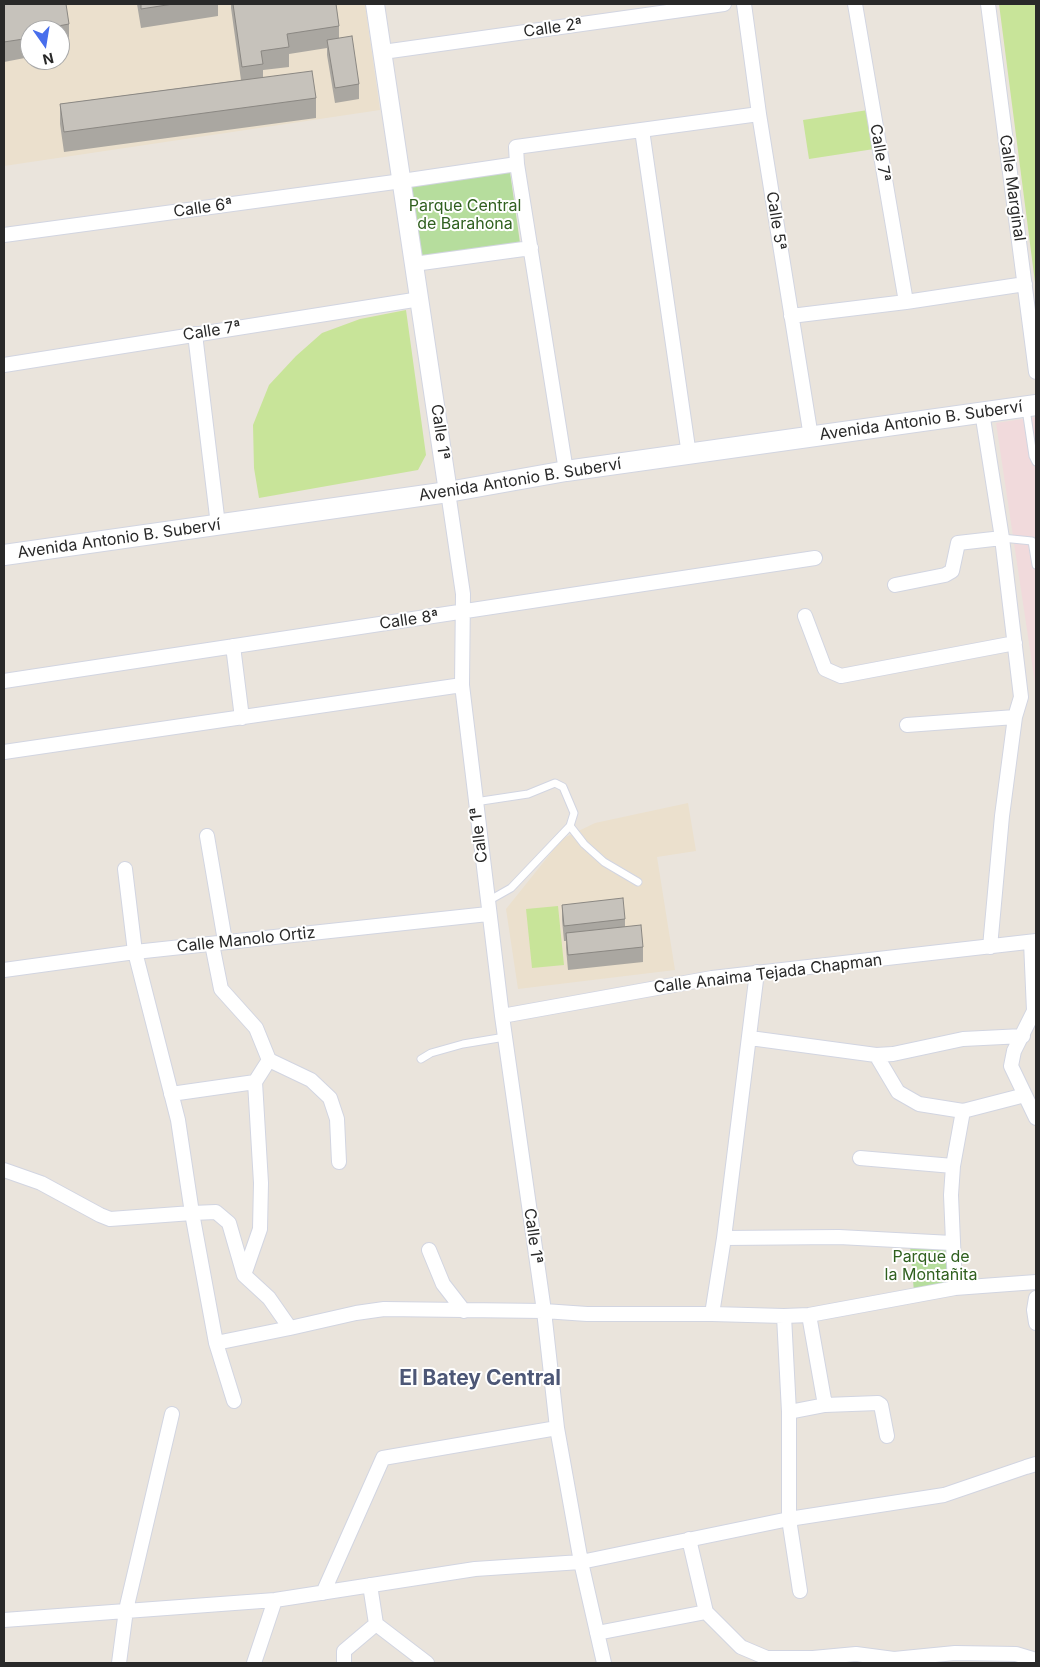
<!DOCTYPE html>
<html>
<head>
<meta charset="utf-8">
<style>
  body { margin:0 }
  #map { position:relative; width:1040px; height:1667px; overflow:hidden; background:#eae4dc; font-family:Inter,sans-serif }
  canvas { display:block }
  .frame { position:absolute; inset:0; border:5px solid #292929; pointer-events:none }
  .north { position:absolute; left:20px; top:20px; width:50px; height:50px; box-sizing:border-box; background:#fff; border:1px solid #a9a9a9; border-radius:50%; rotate:167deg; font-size:14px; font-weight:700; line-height:20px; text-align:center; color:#292929 }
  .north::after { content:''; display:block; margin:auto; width:18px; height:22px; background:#486eec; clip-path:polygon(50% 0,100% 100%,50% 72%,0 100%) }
</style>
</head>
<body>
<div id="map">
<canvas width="1040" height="1667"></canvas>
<div class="frame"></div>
<div class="north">N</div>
</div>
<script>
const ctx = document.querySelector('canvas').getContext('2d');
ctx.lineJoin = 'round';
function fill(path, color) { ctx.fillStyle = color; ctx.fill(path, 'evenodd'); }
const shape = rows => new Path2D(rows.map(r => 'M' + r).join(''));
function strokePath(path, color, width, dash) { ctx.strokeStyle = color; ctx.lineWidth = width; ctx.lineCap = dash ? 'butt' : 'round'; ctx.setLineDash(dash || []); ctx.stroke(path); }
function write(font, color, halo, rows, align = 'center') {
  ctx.font = font + ' Inter,sans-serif'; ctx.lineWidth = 4; ctx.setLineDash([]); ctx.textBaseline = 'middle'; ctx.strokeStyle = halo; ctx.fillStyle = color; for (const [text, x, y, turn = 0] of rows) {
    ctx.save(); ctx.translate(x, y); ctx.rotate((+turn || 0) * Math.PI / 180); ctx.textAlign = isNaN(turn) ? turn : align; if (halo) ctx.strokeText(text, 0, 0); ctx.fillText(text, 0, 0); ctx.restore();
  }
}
const education = shape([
  [4,4,365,4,380,110,4,166],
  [30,30,60,30,60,60,30,60],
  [688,803,696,851,657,857,675,970,518,989,506,909,562,839,595,823]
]);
const medical = shape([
  [1036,417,1036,690,996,423]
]);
const green = shape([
  [510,172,520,243,420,258,409,187],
  [910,1245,949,1247,951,1285,914,1292]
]);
const pitch = shape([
  [999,4,1036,4,1036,290],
  [868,110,874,149,809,159,803,120],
  [406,310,426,455,418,470,259,498,254,468,253,425,269,385,296,356,322,333,360,319],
  [558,906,564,965,532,968,526,909]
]);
const service = shape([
  [1026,409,1033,456,1036,462],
  [1002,538,1032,541,1036,565],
  [475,802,528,794,555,783,563,787,574,813,570,826,584,844,604,862,638,882],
  [488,901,511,888,570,826],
  [421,1059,431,1053,463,1044,505,1037]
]);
const minor = shape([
  [744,4,759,114,811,437],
  [855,4,906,302],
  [988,4,1036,372],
  [383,52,724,4],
  [642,130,689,455],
  [4,235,402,181,517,164],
  [414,264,531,248],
  [791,316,906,302,1025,284],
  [195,334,218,525],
  [4,365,420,299],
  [982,412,1002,538,1021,697,1015,717,1002,816,990,947],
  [566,471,517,164,516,147,759,114],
  [448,492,463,594,462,685,502,1016,544,1311,557,1428,581,1562,604,1663],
  [895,585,945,575,952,571,958,543,1002,538],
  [805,616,825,669,841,676,1015,643],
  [233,646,242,718],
  [4,681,815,558],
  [907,725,1015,717],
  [4,752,462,685],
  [207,836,225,941],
  [1031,942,1034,1011,1014,1051,1011,1066,1036,1118],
  [212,944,221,989,256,1028,269,1060,311,1080,330,1098,337,1119,339,1162],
  [4,970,135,952,488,914],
  [502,1016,712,978,1036,941],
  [750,1038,876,1055,893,1054,963,1039,1023,1036],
  [876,1055,898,1092,919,1104,963,1111,1025,1095],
  [171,1094,255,1082],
  [860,1158,953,1166],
  [4,1170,41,1183,100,1215,110,1219,192,1213,178,1120,135,952,125,869],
  [724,1238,839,1237,952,1243],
  [429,1250,443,1284,464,1311],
  [244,1275,260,1229,261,1183,255,1082,269,1060],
  [955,1288,951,1195,953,1166,963,1111],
  [1036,1298,1034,1310,1036,1323],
  [712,1314,724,1238,757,972],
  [809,1315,825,1405],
  [784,1316,789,1412,789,1519,800,1591],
  [216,1343,290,1328],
  [234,1401,216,1343,192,1213,216,1212,229,1223,244,1275,269,1298,290,1328,356,1313,384,1309,544,1311,587,1314,712,1314,784,1316,809,1315,955,1288,1036,1282],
  [789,1412,825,1405,878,1403,881,1405,887,1436],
  [689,1539,706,1612,741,1647,767,1658,813,1658,856,1654,894,1659,955,1653,1016,1654,1036,1660],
  [370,1585,376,1624,427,1663],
  [323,1593,383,1458,557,1428],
  [4,1620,275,1600,475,1569,581,1562,789,1519,944,1495,1026,1467,1036,1464],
  [597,1633,706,1612],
  [119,1663,126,1610,172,1414],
  [254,1663,275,1600],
  [344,1663,344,1651,376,1624]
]);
const tertiary = shape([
  [375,4,448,492]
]);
const secondary = shape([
  [4,555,448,492,566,471,1036,405]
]);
const wall = shape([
  [4,4,69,24,69,43,60,45,60,30,30,30,30,57,4,62],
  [137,4,218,4,218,16,141,28],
  [231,4,336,4,339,26,339,38,359,84,359,99,335,103,327,55,327,48,289,54,289,67,263,70,263,77,316,98,316,118,64,152,60,124,60,104,241,80,231,8],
  [562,905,625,919,625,927,643,947,643,962,568,970,566,948,566,941,564,941,562,920]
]);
const building = shape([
  [4,4,66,4,69,24,58,26,58,30,30,30,30,38,4,42,4,4],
  [141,4,173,4,141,9,141,4],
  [233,4,336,4,339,26,287,34,289,47,261,51,263,64,242,67,233,4],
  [352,36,359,84,335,88,327,40,352,36],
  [312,71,316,98,64,132,60,104,312,71],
  [623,898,625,919,564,926,562,905,623,898],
  [641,925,643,947,568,955,566,933,641,925]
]);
const streetNames = [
  ["Calle 2ª",553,28,-8],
  ["Calle 7ª",880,153,80],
  ["Calle Marginal",1012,188,82],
  ["Calle 6ª",203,208,-8],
  ["Calle 5ª",776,221,81],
  ["Calle 7ª",212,331,-9],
  ["Avenida Antonio B. Suberví",921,421,-8],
  ["Calle 1ª",440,432,82],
  ["Avenida Antonio B. Suberví",520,480,-9],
  ["Avenida Antonio B. Suberví",119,539,-8],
  ["Calle 8ª",409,620,-8],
  ["Calle 1ª",479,835,-97],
  ["Calle Manolo Ortiz",246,940,-6],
  ["Calle Anaima Tejada Chapman",768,974,-7],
  ["Calle 1ª",533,1236,82]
];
const parkNames = [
  ["Parque Central",465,206],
  ["de Barahona",465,224],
  ["Parque de",931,1257],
  ["la Montañita",931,1275]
];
const districtNames = [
  ["El Batey Central",480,1379]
];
fill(education, '#ebe0cd');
fill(medical, '#f1dadc');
fill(green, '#b6dd9d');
fill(pitch, '#c8e499');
strokePath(service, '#d2d5e1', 9);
strokePath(minor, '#d2d5e1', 16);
strokePath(tertiary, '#d2d5e1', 20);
strokePath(secondary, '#d2d5e1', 22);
strokePath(service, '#fff', 7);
strokePath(minor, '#fff', 14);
strokePath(tertiary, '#fff', 18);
strokePath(secondary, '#fff', 20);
fill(wall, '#aaa7a1');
fill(building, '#c6c2bb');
strokePath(building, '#8b8883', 1);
write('16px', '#292929', '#fff', streetNames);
write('16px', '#30601f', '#fff', parkNames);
write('bold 21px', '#4d5776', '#fff', districtNames);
</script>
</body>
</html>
